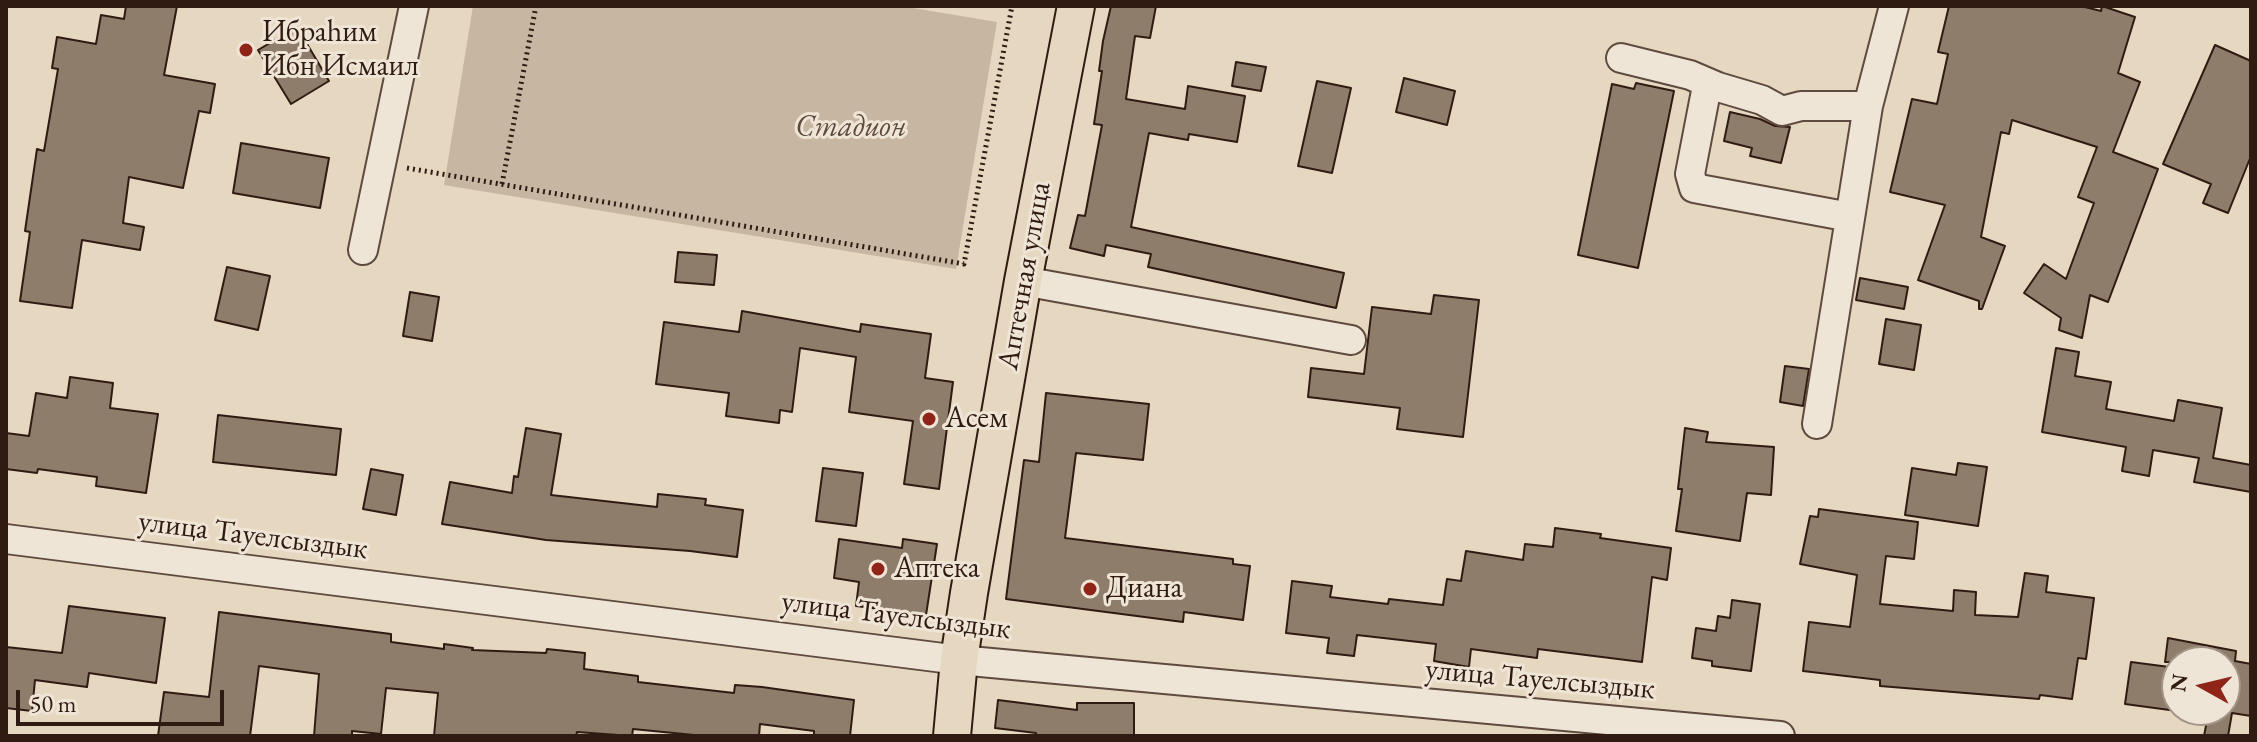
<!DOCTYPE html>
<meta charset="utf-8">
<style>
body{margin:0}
#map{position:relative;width:2257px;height:742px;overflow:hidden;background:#e6d7c0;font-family:"EB Garamond",serif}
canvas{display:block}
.frame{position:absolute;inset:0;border:8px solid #301b12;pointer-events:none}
.north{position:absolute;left:2161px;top:646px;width:80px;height:80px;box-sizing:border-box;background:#efe5d6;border:2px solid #a39488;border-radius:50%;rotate:278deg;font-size:22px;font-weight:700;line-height:32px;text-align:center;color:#301b12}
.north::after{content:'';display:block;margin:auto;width:28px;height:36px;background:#8f2418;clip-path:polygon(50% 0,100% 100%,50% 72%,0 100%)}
.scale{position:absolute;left:16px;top:690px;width:208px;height:36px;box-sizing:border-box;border:4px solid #301b12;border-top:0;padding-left:10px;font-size:24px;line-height:28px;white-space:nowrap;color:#301b12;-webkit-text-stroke:6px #efe5d6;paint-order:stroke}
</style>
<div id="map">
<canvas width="2257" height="742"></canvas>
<div class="frame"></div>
<div class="north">N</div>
<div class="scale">50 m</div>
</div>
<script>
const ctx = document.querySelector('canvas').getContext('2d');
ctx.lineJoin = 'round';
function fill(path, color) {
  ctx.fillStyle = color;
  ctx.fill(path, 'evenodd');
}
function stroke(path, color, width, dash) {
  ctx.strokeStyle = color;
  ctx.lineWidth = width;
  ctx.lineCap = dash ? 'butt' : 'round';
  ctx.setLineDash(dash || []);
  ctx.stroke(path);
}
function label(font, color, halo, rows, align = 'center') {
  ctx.font = font + ' "EB Garamond",serif';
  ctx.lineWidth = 6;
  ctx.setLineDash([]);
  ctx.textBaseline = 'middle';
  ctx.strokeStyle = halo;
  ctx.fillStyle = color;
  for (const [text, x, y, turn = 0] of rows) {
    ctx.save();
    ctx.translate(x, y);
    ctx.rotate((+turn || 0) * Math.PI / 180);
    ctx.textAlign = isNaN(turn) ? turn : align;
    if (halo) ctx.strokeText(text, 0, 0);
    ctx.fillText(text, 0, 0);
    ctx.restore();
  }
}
const green = new Path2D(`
 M473,6H901L997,22L956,269L444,185Z`);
const building = new Path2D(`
 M126,6H177L164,75L215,84L210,113L199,111L183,188L129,177L123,223L144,227L140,250L82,240L72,308L20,301L30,232L25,231L37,149L44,151L58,69L52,68L57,37L96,44L101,15L124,19Z
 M1111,6H1156L1150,38L1135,36L1126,99L1185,109L1188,86L1245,96L1237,142L1189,134L1188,140L1149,133L1131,227L1344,273L1336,308L1148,267L1151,254L1106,245L1104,256L1070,248L1078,215L1085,216L1102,125L1094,124L1102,71H1099L1103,41Z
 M1949,6H2081L2101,11L2102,6L2135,17L2118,73L2140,82L2113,152L2158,169L2108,302L2090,295L2082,338L2059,330L2061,318L2024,293L2044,264L2066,279L2094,203L2078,197L2097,147L2012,120L2009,134L2001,132L1981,237L2005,246L1982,309H1979V301L1918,280L1945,205L1890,192L1912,99L1937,104L1948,54L1938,52Z
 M297,27L329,81L291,104L258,50Z
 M2215,45L2251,61V156L2228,213L2203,203L2211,184L2163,164Z
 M1236,62L1266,67L1261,91L1232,86Z
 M1404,78L1455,91L1447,125L1396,112Z
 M1317,81L1351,88L1332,173L1298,166Z
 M1636,83L1674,91L1638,268L1578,255L1612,84L1634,89Z
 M1730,112L1760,119L1775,126L1790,127L1781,163L1750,156L1752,148L1724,141Z
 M241,143L329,158L320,208L233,193Z
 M678,252L717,255L714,285L675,282Z
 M227,267L270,276L258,330L215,320Z
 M1860,278L1908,287L1904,309L1856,300Z
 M410,292L439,297L432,341L403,336Z
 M1434,295L1479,300L1463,437L1397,429L1400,408L1308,397L1311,368L1364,374L1372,307L1431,314Z
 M742,311L860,332L861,324L931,334L925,378L953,382L939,489L904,484L913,421L849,412L856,357L800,348L792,412L780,410L779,423L726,416L729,393L656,384L664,322L739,332Z
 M1886,319L1921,325L1914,370L1879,364Z
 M2056,348L2079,352L2075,376L2111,382L2106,409L2174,421L2178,400L2222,408L2213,458L2251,465V492L2194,482L2199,458L2153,450L2149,476L2122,471L2126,447L2042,432Z
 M1785,366L1809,369L1803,406L1780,402Z
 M70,377L113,383L110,408L158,414L146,493L96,486L97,477L38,469L37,473L6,469V433L29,436L36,393L67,398Z
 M1046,393L1149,404L1143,460L1076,453L1065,538L1233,559V564L1250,566L1243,620L1184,612L1183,622L1006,599L1024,460L1039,462Z
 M218,415L341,429L336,475L213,462Z
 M526,428L561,434L551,495L657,507L658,494L706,499L705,505L743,510L737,557L690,551L546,540L442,524L450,482L512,493L514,476L518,477Z
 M1685,428L1708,432L1706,442L1774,447L1771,495L1747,493L1740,541L1676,531L1682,489H1678Z
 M1958,463L1987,467L1978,526L1905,515L1912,468L1956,475Z
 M823,468L863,473L856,526L816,521Z
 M371,469L403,475L396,515L363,509Z
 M1819,509L1918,522L1914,559L1886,556L1880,604L1953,611L1954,590L1976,592L1975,615L2018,617L2025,573L2048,576L2046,592L2094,598L2086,659L2078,658L2072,699L2040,695L2039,699L1880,686V680L1803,671L1809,622L1850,627L1857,575L1800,564L1810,516L1818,517Z
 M1555,528L1601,534L1600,538L1671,548L1667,580L1652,577L1642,662L1538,649L1537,658L1471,649L1469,667L1434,661L1436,644L1357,635L1354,656L1327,653L1329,638L1286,633L1292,581L1332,586L1330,597L1388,604L1389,599L1443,605L1447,579L1461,581L1466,551L1523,560L1525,544L1553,547Z
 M839,539L902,548L903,539L937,544L926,615L856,606L859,582L834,578Z
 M1732,600L1760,604L1751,671L1712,666V661L1692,658L1696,628L1716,631L1718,616L1730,618Z
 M69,606L165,618L156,683L89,673L87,687L35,680L32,711L6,708V647L62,653Z
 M219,612L391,634V642L444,649V644L473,648L472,650L546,653L547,649L585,653L584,669L638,676V682L734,693L735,685L762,687L854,700L850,736H814V731L760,724L759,736H704L633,729L632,736L577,732L576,736H434L438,693L386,688L381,734L352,731V736H314L319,674L259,666L250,736H158L164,692L209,697Z
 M2168,638L2236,651L2235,661L2251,664V716L2232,713L2228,736H2204L2209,710H2225V662H2165Z
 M2131,662L2177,668V711L2125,704Z
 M998,700L1077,710V703H1134V736H1036V733L995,728Z`);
const path = new Path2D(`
 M407,168L964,264L1012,6
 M502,184L536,6`);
const minor = new Path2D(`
 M1621,58L1690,75L1718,87
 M1850,217L1694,188L1690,174L1706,91L1718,87L1762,100L1782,111L1801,106H1868
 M363,250L414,6
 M1023,281L1351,340
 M1817,424L1868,106L1894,6
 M6,539L959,660L1780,736`);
const major = new Path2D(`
 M952,736L959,660L969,593L1023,281L1076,6`);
const markers = [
 [246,50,8,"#8f2418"],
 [929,419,8,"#8f2418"],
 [878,569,8,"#8f2418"],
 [1090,589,8,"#8f2418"]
];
const poiNames = [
 ["Ибраһим",262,33],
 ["Ибн Исмаил",262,67],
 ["Асем",945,419],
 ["Аптека",894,569],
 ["Диана",1106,589]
];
const parkNames = [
 ["Стадион",851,128]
];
const streetNames = [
 ["Аптечная улица",1025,276,-80],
 ["улица Тауелсыздык",253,536,7],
 ["улица Тауелсыздык",896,616,7],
 ["улица Тауелсыздык",1540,680,5]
];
fill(green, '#c7b7a2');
fill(building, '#8f7d6c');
stroke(building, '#301b12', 2);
stroke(minor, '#5e4a3e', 32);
stroke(major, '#301b12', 40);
stroke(path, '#301b12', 5, [2, 4]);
stroke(minor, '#efe5d6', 28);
stroke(major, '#e6d7c0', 36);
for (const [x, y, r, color] of markers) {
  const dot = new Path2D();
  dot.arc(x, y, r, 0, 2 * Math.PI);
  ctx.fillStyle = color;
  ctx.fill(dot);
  stroke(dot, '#efe5d6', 3);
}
label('30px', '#301b12', '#efe5d6', poiNames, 'left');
label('italic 30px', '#5d4a3d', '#efe5d6', parkNames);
label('30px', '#301b12', '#efe5d6', streetNames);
</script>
